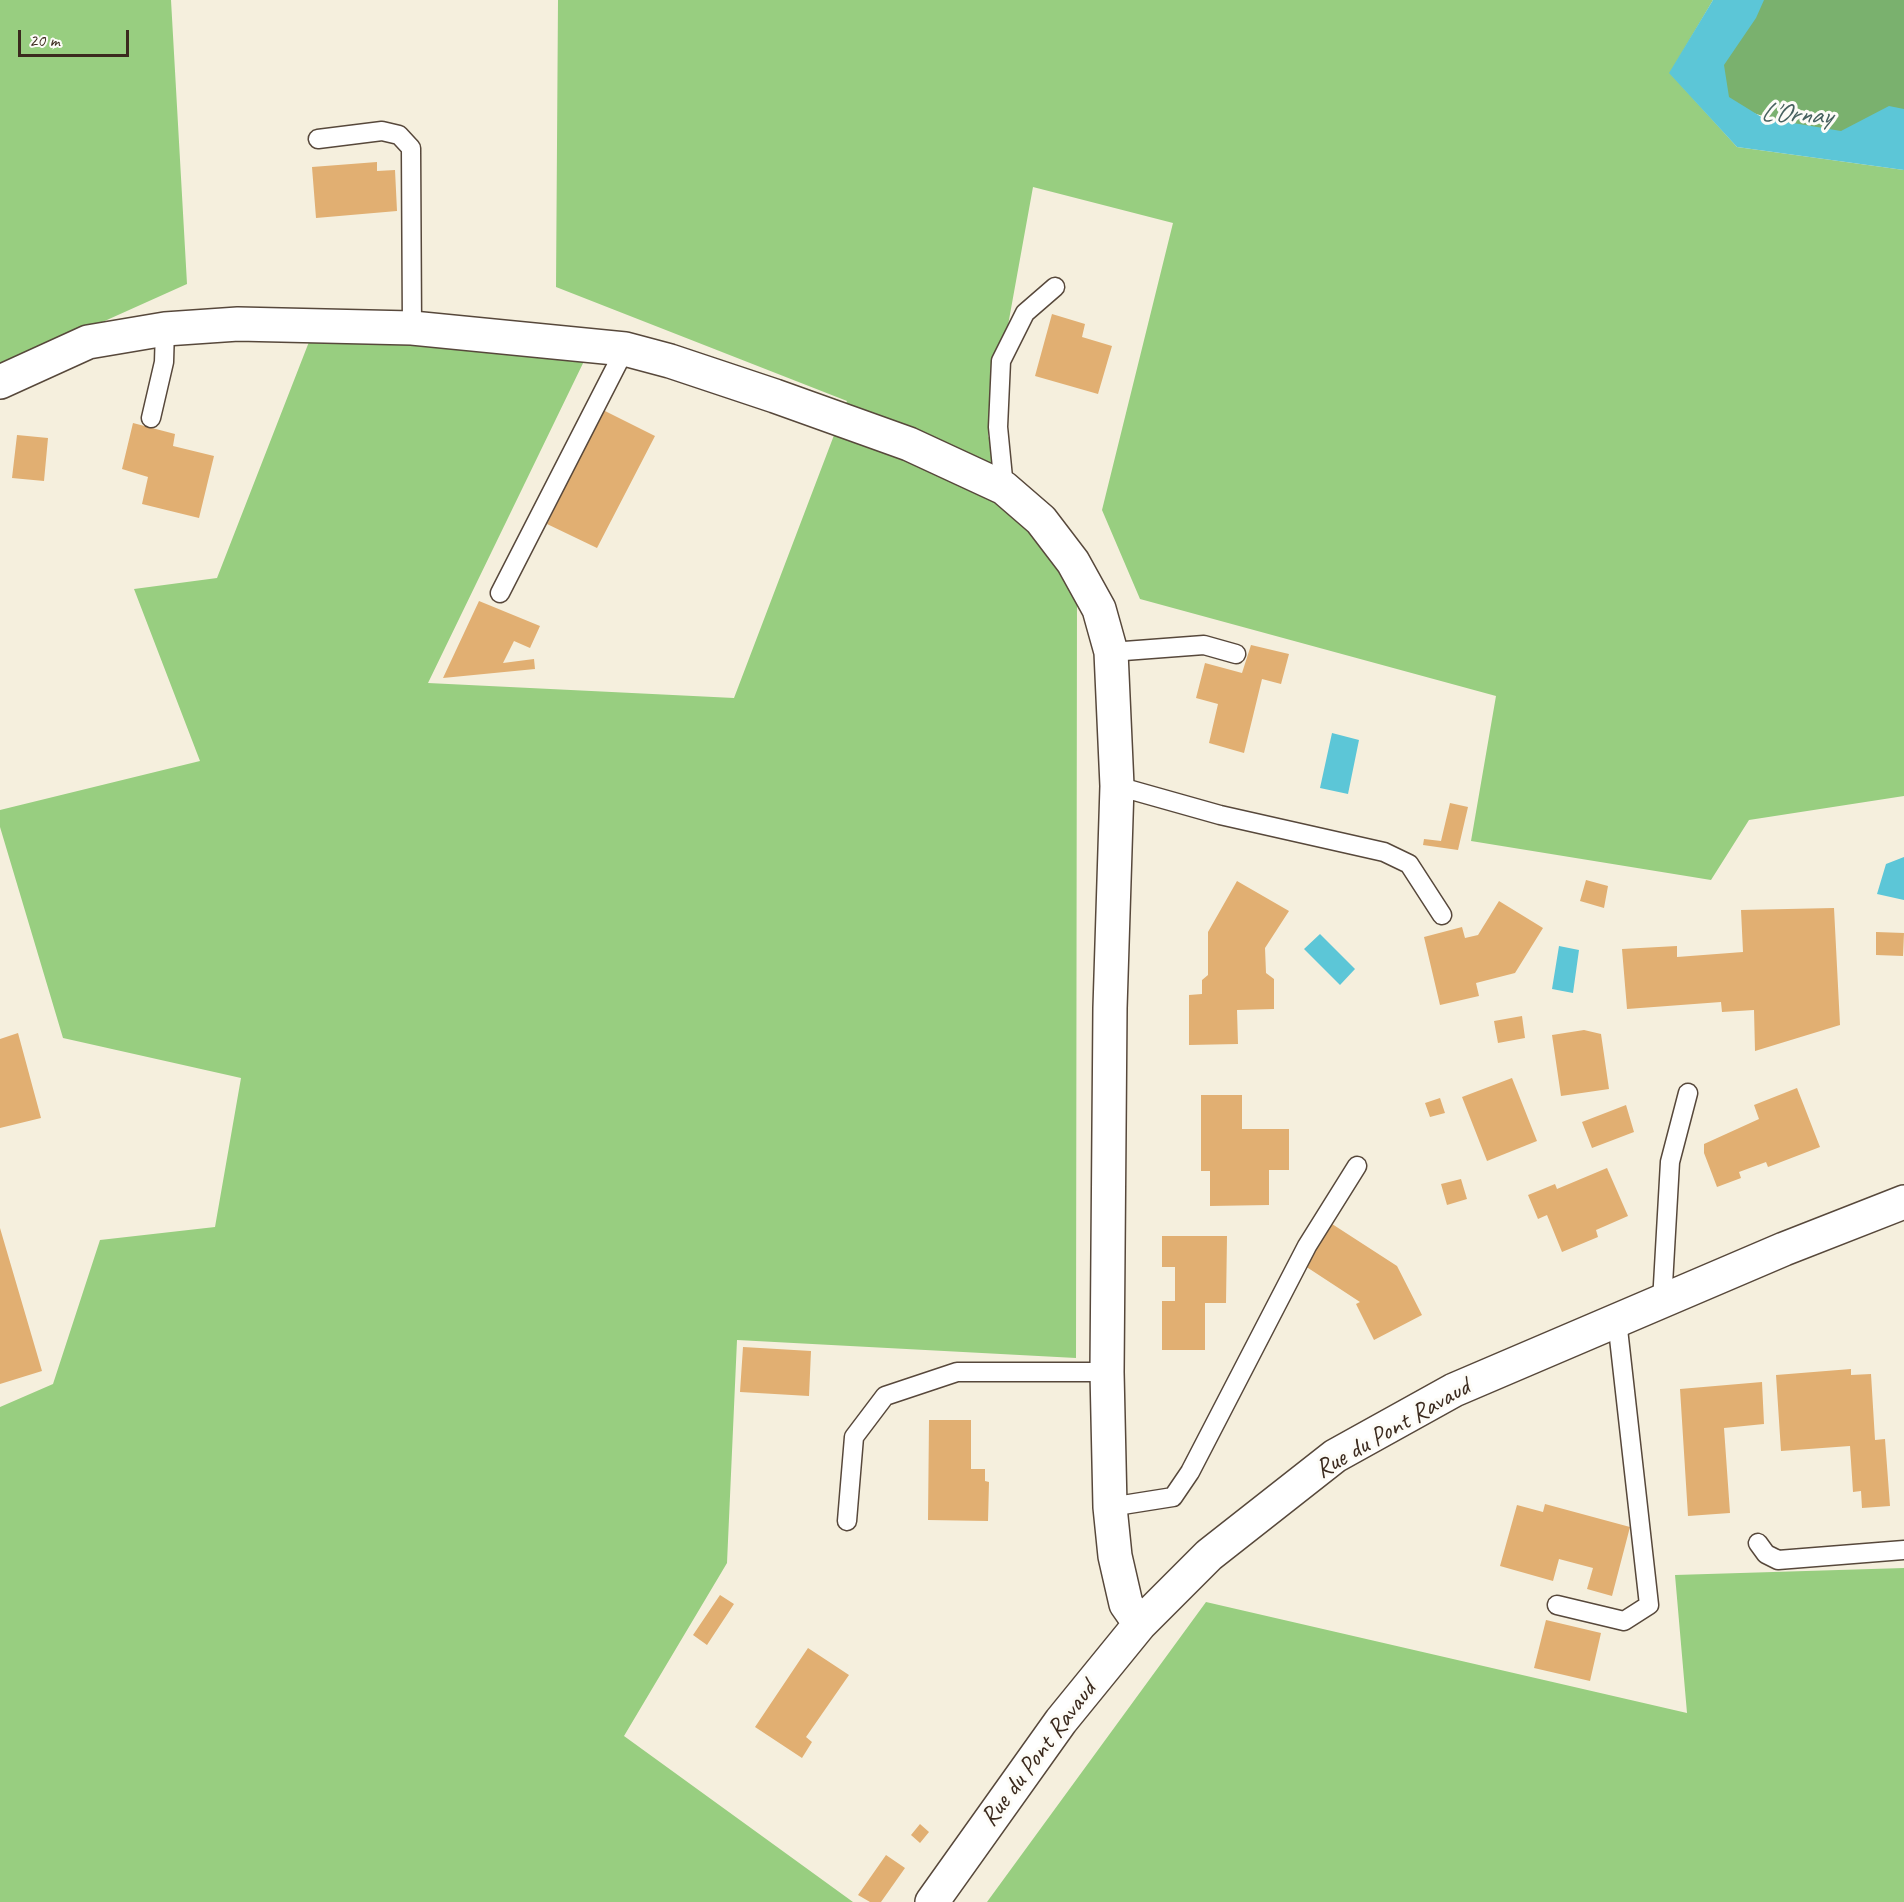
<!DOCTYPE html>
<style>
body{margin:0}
#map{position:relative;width:1904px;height:1902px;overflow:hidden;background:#f5efdd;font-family:Caveat,sans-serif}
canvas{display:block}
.scale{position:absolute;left:18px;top:30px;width:111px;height:27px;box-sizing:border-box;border:3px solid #3b2a1e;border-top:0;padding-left:8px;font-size:18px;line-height:21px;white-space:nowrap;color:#3b2a1e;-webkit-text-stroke:4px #fdfcf7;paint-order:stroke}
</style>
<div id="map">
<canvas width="1904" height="1902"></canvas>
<div class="scale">20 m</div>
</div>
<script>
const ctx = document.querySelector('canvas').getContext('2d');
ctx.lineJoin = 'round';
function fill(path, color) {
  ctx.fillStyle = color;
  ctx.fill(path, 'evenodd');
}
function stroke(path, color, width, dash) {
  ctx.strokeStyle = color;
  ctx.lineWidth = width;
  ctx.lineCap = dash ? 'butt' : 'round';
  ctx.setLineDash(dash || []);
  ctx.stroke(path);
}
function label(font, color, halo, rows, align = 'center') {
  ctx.font = font + ' Caveat,sans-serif';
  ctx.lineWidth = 6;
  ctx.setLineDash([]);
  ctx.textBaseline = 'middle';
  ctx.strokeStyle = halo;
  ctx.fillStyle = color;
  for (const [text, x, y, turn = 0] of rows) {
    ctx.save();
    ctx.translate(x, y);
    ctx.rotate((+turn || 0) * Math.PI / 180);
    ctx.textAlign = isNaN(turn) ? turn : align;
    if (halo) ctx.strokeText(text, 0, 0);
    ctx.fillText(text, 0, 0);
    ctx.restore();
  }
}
const green = new Path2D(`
 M0,0H171L187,284L0,368Z
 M558,0H1713L1670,73L1737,147L1904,170V796L1749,820L1711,880L1471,841L1496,696L1140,599L1102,510L1173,223L1033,187L988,436L1077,596L1076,1358L737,1340L727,1563L624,1736L853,1902H0V1407L53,1384L100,1240L215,1227L241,1078L63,1038L0,827V810L200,761L134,589L217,578L314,329L587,355L428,683L734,698L847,401L556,287Z
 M1904,1568V1902H987L1206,1602L1687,1713L1675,1575Z`);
const forest = new Path2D(`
 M1742,0H1904V144L1845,140L1705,99Z`);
const water = new Path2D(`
 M1713,0H1764L1756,18L1724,65L1729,97L1763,118L1841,131L1889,106L1904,109V170L1737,147L1669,73Z
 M1332,733L1359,740L1348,794L1320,788Z
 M1904,857V900L1877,894L1886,864Z
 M1320,934L1355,969L1340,985L1304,949Z
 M1559,946L1579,950L1573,993L1552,989Z`);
const building = new Path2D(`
 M377,162V171L395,170L397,211L316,218L312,167Z
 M1052,314L1085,324L1082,337L1112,346L1098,394L1035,376Z
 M603,410L655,436L597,548L547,524Z
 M133,423L175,434L173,446L214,456L199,518L142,504L148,477L122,469Z
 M17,435L48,438L44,481L12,478Z
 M479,601L540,626L530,648L514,641L503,663L534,659L535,669L443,678Z
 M1251,645L1289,654L1281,684L1262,679L1244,753L1209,743L1218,704L1196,698L1205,663L1242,673Z
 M1450,803L1468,807L1458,850L1423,845L1424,839L1441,841Z
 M1586,880L1608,886L1604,908L1580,901Z
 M1237,881L1289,911L1265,948L1266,973L1274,979V1009L1237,1010L1238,1044L1189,1045V995L1202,994V980L1208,975V932Z
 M1499,901L1543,928L1515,973L1476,983L1479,996L1440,1005L1424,937L1462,927L1465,938L1478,935Z
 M1834,908L1840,1025L1755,1051L1754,1010L1722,1012L1721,1002L1627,1009L1622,949L1677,946V957L1743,952L1741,910Z
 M1876,932L1904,933L1903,956L1876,955Z
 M1522,1016L1525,1038L1498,1043L1494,1021Z
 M1584,1030L1601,1034L1609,1089L1561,1096L1552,1035Z
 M18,1033L41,1118L0,1128V1039Z
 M1512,1078L1537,1141L1487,1161L1462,1097Z
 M1797,1088L1820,1147L1768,1167L1766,1162L1739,1172L1741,1178L1717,1187L1704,1153V1144L1759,1119L1754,1105Z
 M1201,1095H1242V1129H1289V1170H1269V1205L1210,1206V1171H1201Z
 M1440,1098L1445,1113L1430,1117L1425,1103Z
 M1626,1105L1634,1132L1592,1148L1582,1122Z
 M1607,1168L1628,1216L1596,1230L1598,1237L1562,1252L1547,1215L1538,1219L1528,1195L1555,1184L1557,1189Z
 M1461,1179L1467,1199L1447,1205L1441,1184Z
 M1329,1222L1397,1266L1422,1315L1374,1340L1356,1304L1360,1302L1302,1264Z
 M0,1228L42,1371L0,1384Z
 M1162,1236H1227L1226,1303H1205V1350H1162V1301H1175V1267H1162Z
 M743,1347L811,1351L809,1396L740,1392Z
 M1851,1369V1375L1871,1374L1875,1440L1885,1439L1890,1506L1862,1508L1861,1491L1853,1492L1850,1446L1781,1451L1776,1375Z
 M1762,1382L1764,1424L1724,1428L1730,1513L1688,1516L1680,1389Z
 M929,1420H971V1469H985V1481L989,1482L988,1521L928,1520Z
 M1545,1504L1630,1527L1612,1596L1587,1589L1593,1568L1559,1559L1553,1581L1500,1566L1517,1505L1543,1512Z
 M720,1595L734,1604L707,1645L693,1635Z
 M1546,1620L1601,1633L1590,1681L1534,1668Z
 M808,1648L849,1675L806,1737L812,1742L802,1758L755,1727Z
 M920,1824L929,1832L920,1843L911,1835Z
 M886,1855L905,1868L881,1902H870L858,1895Z`);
const lane = new Path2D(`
 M318,139L382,131L399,135L411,148L412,328
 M151,418L164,362L165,329
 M1004,488L998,427L1001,361L1025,313L1055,287
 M500,593L625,349
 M1111,652L1204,645L1236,654
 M1117,786L1220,815L1384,852L1409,864L1442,915
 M1662,1302L1670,1162L1688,1093
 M1110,1507L1173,1497L1190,1472L1307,1246L1357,1166
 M847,1521L854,1437L885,1396L957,1372H1107
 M1758,1543L1766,1554L1778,1560L1904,1550
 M1557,1605L1624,1621L1649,1605L1617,1320`);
const street = new Path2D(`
 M0,382L88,342L165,329L238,324L412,328L625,349L670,361L775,396L909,444L1004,488L1041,520L1073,562L1099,609L1111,652L1117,786L1110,1008L1107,1372L1110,1507L1115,1556L1126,1604L1140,1624
 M932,1902L1061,1721L1140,1624L1209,1555L1335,1456L1454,1390L1784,1249L1904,1202`);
const streetNames = [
 ["Rue du Pont Ravaud",1393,1429,-30],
 ["Rue du Pont Ravaud",1039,1754,-53]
];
const waterNames = [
 ["L'Ornay",1796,115,3]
];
fill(green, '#98ce80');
fill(forest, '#7ab16e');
fill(water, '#5cc6d7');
fill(building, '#e1af72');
stroke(lane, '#57483b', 21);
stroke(street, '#57483b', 36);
stroke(lane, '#fff', 18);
stroke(street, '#fff', 33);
label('26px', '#3b2a1e', '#fdfcf7', streetNames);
label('italic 27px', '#47615f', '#fdfcf7', waterNames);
</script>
